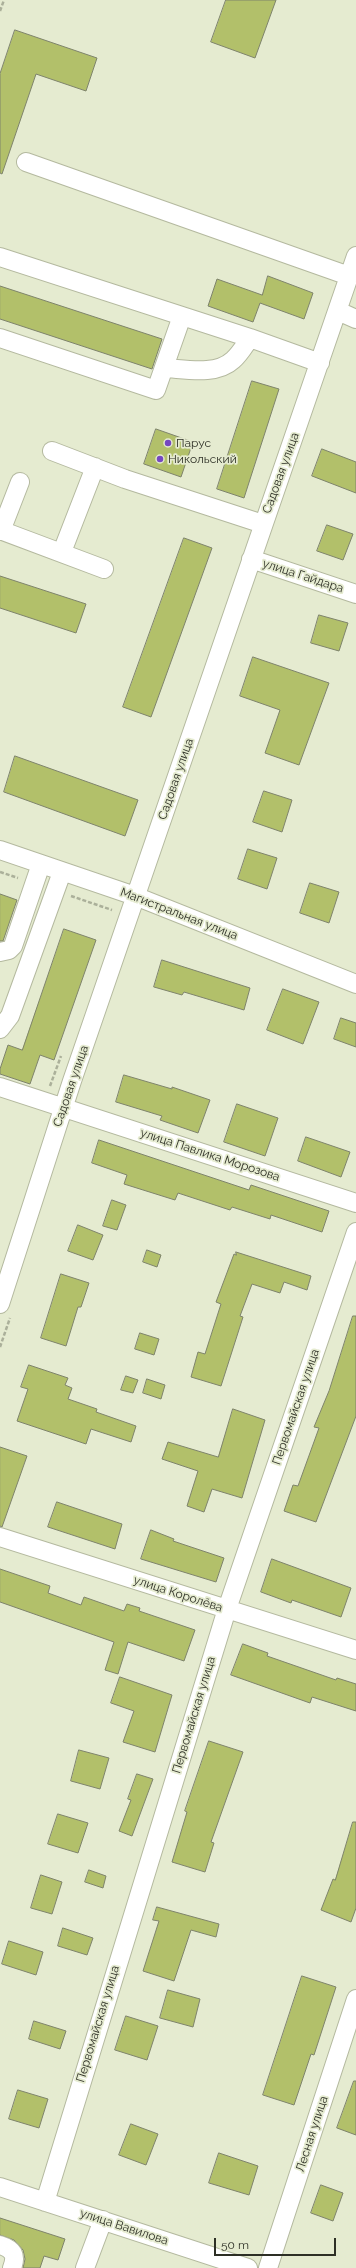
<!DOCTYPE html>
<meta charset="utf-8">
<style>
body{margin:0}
#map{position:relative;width:356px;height:2268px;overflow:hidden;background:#e5ebd0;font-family:Raleway,sans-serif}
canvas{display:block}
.scale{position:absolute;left:214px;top:2238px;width:122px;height:18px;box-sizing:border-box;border:2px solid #2d2f25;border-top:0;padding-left:5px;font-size:12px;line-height:14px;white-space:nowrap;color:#2d2f25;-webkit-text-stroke:3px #e5ebd0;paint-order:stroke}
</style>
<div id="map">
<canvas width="356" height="2268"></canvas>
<div class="scale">50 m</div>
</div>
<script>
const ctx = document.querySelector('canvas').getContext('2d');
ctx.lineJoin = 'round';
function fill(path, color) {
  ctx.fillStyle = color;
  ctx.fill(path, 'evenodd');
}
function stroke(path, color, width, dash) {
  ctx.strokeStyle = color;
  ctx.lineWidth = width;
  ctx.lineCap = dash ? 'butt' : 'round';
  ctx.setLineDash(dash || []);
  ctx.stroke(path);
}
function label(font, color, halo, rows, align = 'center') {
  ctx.font = font + ' Raleway,sans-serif';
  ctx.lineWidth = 3.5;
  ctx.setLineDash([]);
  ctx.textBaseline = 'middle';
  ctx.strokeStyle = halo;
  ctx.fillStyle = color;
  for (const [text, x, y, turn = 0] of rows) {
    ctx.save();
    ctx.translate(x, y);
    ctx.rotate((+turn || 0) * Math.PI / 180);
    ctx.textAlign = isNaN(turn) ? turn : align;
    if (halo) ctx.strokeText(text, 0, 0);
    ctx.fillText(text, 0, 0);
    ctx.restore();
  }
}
const building = new Path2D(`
 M226,0H276L255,58L211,42Z
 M15,30L97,58L86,91L36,74L2,174L0,173V74Z
 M268,276L313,293L304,319L260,303L253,322L208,306L217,279L262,295Z
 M0,286L162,339L152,369L0,319Z
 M252,381L279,389L244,498L217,489Z
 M156,429L193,442L181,477L144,464Z
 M322,449L356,462V493L312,476Z
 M327,525L353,534L343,560L317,551Z
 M184,538L212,548L151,717L123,707Z
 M0,576L86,604L76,633L0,608Z
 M319,615L348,623L339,651L311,643Z
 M253,657L329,683L299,765L265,753L280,710L240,696Z
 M15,756L138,800L125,836L4,792Z
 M264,791L292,800L282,832L253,822Z
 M248,849L277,858L267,889L238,879Z
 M310,883L339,892L329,923L300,913Z
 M0,894L17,900L3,941H0Z
 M64,929L96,940L54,1060L40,1055L30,1084L0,1074V1069L8,1045L22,1050Z
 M162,960L250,988L244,1010L184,992L182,995L154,987Z
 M283,989L319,1002L303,1044L267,1030Z
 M341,1018L356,1023V1047L334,1039Z
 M124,1075L172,1089V1087L210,1100L198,1133L160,1120L162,1116L116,1102Z
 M237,1104L278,1118L265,1156L224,1142Z
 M306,1137L350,1152L341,1177L298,1161Z
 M99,1140L249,1190L251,1185L329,1211L322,1232L271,1215L270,1219L232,1207L230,1210L178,1193L175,1200L124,1184L127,1175L92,1163Z
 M112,1200L126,1205L117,1230L103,1226Z
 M78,1225L103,1235L93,1260L68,1251Z
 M147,1250L161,1255L157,1267L143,1262Z
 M236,1252L311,1276L307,1290L284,1282L280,1293L252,1284L240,1316L243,1317L221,1386L191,1377L198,1352L205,1354L221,1304L216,1302L234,1254L236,1255Z
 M61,1274L89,1283L81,1307H78L66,1346L41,1338Z
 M353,1316H356V1416L316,1522L284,1511L293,1485L298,1486L319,1428L314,1427L329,1391Z
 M140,1333L159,1339L154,1355L135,1349Z
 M29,1365L68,1378L65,1385L72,1388L68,1399L97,1409L96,1412L136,1426L131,1442L91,1429L86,1444L17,1421L28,1389L21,1387Z
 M126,1376L138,1380L133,1393L121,1390Z
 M147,1379L165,1385L161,1399L143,1393Z
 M233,1409L265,1420L242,1498L212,1489L204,1512L187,1506L198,1471L162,1459L168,1442L218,1457Z
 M0,1447L27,1456L2,1527L0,1526Z
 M57,1502L122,1524L115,1549L48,1527Z
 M151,1530L174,1539L173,1541L224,1558L216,1582L141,1559Z
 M272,1559L351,1588L341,1617L292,1600L291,1603L261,1592Z
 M0,1569L50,1586L48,1593L81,1605L84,1597L124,1611L127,1604L140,1608L139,1611L195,1630L184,1661L128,1642L118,1674L105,1670L114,1642L0,1602Z
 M243,1644L268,1653L267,1656L336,1680L337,1678L356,1684V1711L312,1697L310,1703L231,1675Z
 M120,1677L172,1695L155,1752L123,1742L134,1711L111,1703Z
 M209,1741L243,1752L211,1842L214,1843L205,1872L172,1862L187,1812L185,1811Z
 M79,1750L109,1758L100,1789L71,1781Z
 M137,1774L153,1779L132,1836L119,1831L131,1800L128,1799Z
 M58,1814L88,1823L78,1853L48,1844Z
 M353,1822H356V1908L351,1922L321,1910L333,1879L335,1880Z
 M89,1870L106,1876L103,1888L85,1882Z
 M41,1875L62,1882L52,1914L31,1908Z
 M157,1907L219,1924L216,1937L191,1930L174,1981L143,1971L159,1921L153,1920Z
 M63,1928L93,1938L87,1955L58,1946Z
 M9,1941L43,1952L36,1975L2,1964Z
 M302,1976L336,1987L314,2055L311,2054L294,2105L263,2095Z
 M168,1990L200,1999L193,2027L160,2018Z
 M126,2016L158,2026L147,2060L115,2050Z
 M34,2021L66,2031L60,2049L29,2039Z
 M354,2081H356V2135L337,2128Z
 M18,2090L48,2099L39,2128L9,2119Z
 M131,2124L158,2134L146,2165L119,2155Z
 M219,2153L258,2166L249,2195L209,2183Z
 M321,2185L343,2193L333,2221L311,2213Z
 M0,2218L65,2239L58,2260L44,2256L40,2268H23L25,2259L23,2250L14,2240L0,2235Z`);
const path = new Path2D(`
 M0,11L4,0
 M0,872L18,878
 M71,896L112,910
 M50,1086L61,1056
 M0,1347L10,1318`);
const minor = new Path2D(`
 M26,162L349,276
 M0,257L250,338L320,363
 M338,311L356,319
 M0,338L156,390L182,316
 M164,368C185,369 216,376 233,360C240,354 245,345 250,338
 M52,451L125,479L263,524
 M0,530L104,569
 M1,531L20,482
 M62,552L95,467
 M251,559L356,594
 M0,850L135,896L356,984
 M0,952L9,950L13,946L41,864
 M0,1029L10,1016L62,872
 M0,1087L356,1203
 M0,1304L72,1081L356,256
 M0,1537L356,1650
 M0,2187L248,2268
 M45,2202L227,1609L356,1232
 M0,2245C13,2249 17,2255 12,2268
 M85,2268L103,2220
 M268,2268L356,1999`);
const markers = [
 [168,443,4,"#7548c0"],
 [160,459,4,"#7548c0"]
];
const poiNames = [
 ["Парус",176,443],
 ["Никольский",168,459]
];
const streetNames = [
 ["Садовая улица",281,473,-70],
 ["улица Гайдара",303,576,18],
 ["Садовая улица",176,779,-71],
 ["Магистральная улица",179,914,21],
 ["Садовая улица",71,1086,-71],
 ["улица Павлика Морозова",210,1155,18],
 ["Первомайская улица",296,1407,-71],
 ["улица Королёва",178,1594,18],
 ["Первомайская улица",194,1715,-73],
 ["Первомайская улица",98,2024,-73],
 ["Лесная улица",312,2134,-72],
 ["улица Вавилова",124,2227,18]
];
fill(building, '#b2c06a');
stroke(building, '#7e836b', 1);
stroke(minor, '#b4b99f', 20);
stroke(path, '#abb09a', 2.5, [4, 2]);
stroke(minor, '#fff', 18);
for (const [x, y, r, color] of markers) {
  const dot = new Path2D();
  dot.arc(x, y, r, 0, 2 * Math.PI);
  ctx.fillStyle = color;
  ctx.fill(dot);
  stroke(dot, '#e5ebd0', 1.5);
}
label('12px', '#2d2f25', '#e5ebd0', poiNames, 'left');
label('12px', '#2d2f25', '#e5ebd0', streetNames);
</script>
